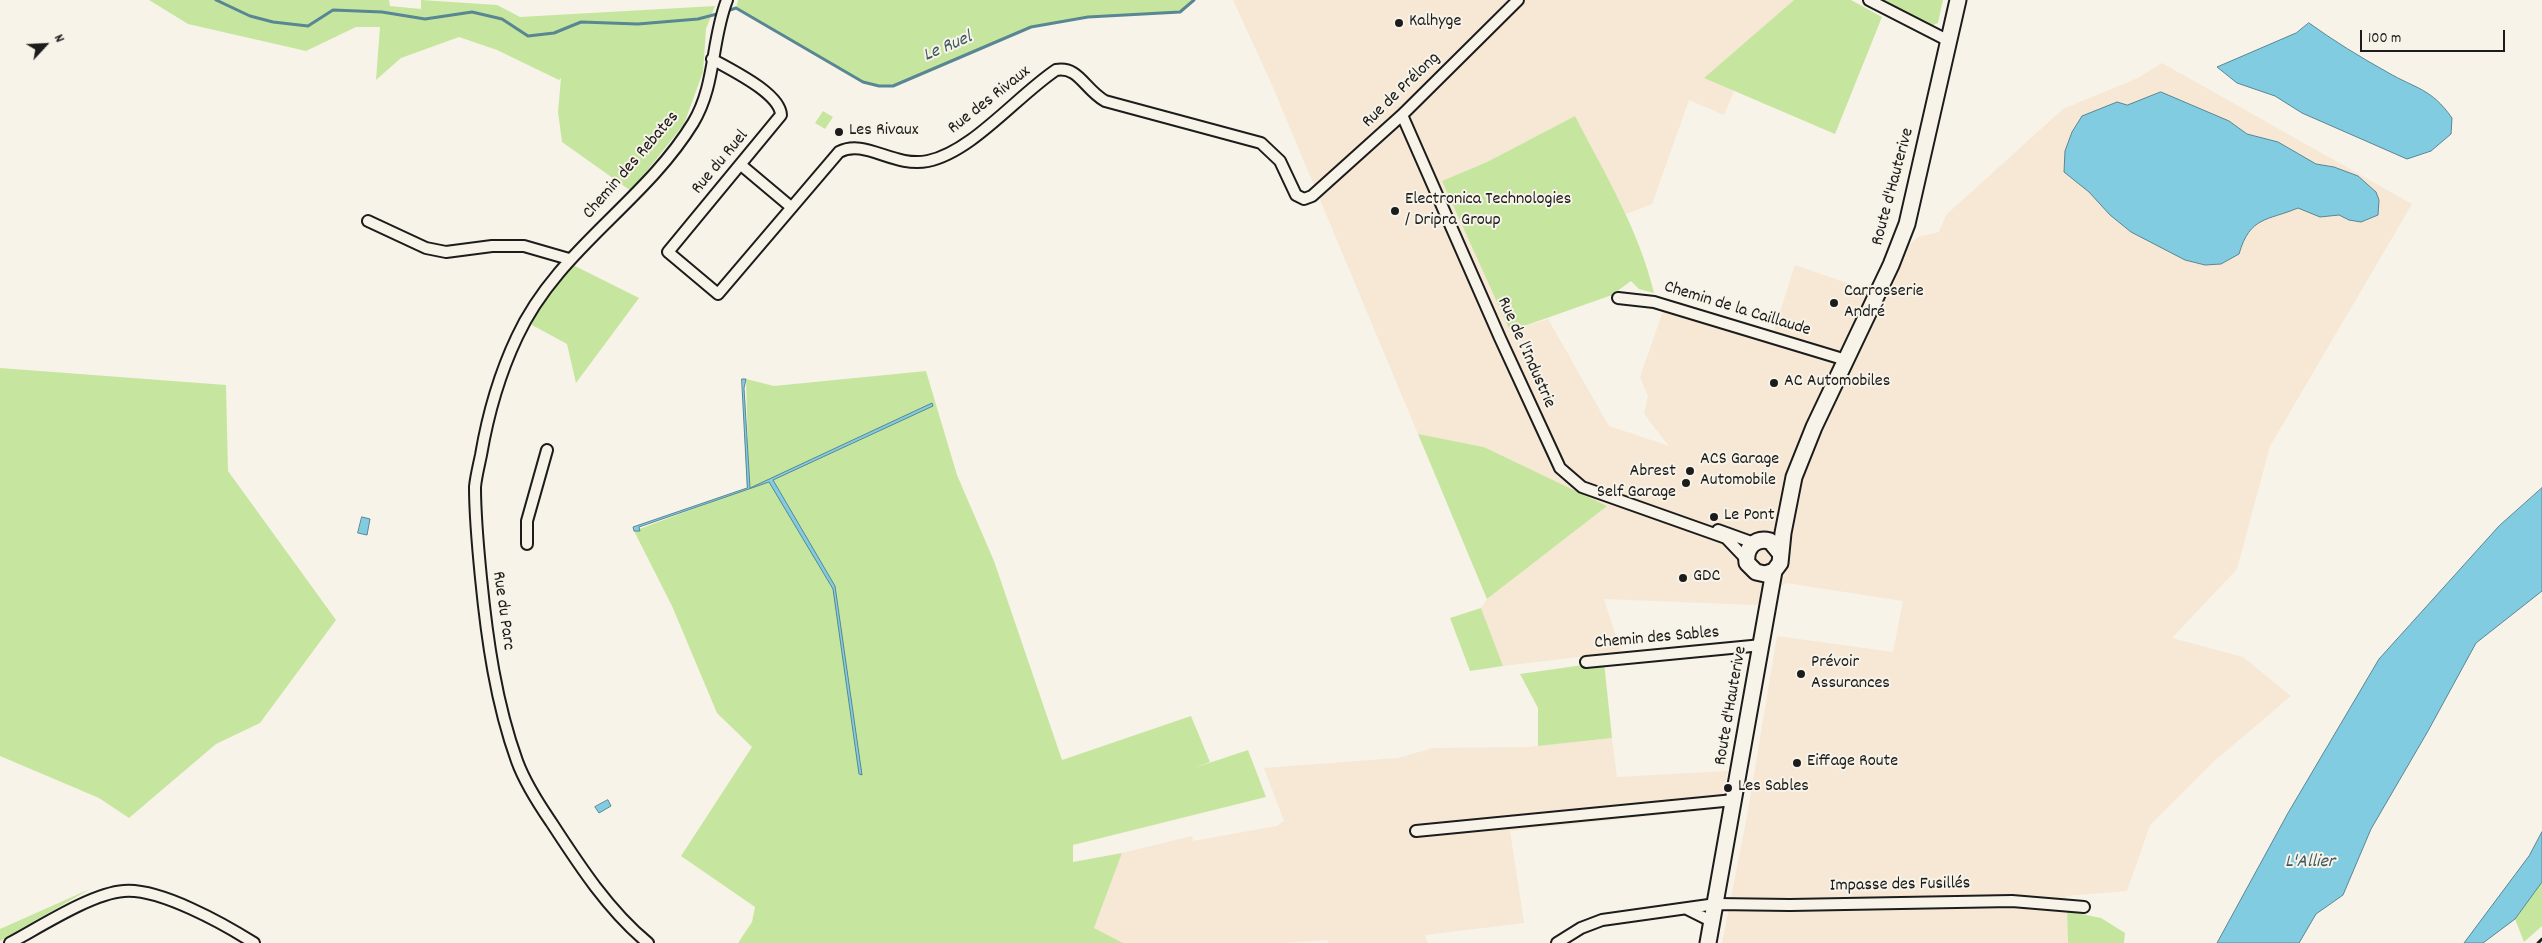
<!DOCTYPE html>
<meta charset="utf-8">
<style>
body{margin:0}
#map{position:relative;width:2542px;height:943px;overflow:hidden;background:#f7f3e8;font-family:Dekko,sans-serif}
canvas{display:block}
.north{position:absolute;left:20px;top:20px;width:50px;height:50px;-webkit-text-stroke:4px #f7f3e8;paint-order:stroke;rotate:65deg;font-size:14px;font-weight:700;line-height:20px;text-align:center;color:#1c1c1c}
.north::after{content:'';display:block;margin:auto;width:18px;height:22px;background:#1c1c1c;clip-path:polygon(50% 0,100% 100%,50% 72%,0 100%)}
.scale{position:absolute;left:2360px;top:30px;width:145px;height:22px;box-sizing:border-box;border:2px solid #1c1c1c;border-top:0;padding-left:6px;font-size:15px;line-height:18px;white-space:nowrap;color:#1c1c1c;-webkit-text-stroke:4px #f7f3e8;paint-order:stroke}
</style>
<div id="map">
<canvas width="2542" height="943"></canvas>
<div class="north">N</div>
<div class="scale">100 m</div>
</div>
<script>
const ctx = document.querySelector('canvas').getContext('2d');
ctx.lineJoin = 'round';
function fill(path, color) {
  ctx.fillStyle = color;
  ctx.fill(path, 'evenodd');
}
function stroke(path, color, width, dash) {
  ctx.strokeStyle = color;
  ctx.lineWidth = width;
  ctx.lineCap = dash ? 'butt' : 'round';
  ctx.setLineDash(dash || []);
  ctx.stroke(path);
}
function label(font, color, halo, rows, align = 'center') {
  ctx.font = font + ' Dekko,sans-serif';
  ctx.lineWidth = 4;
  ctx.setLineDash([]);
  ctx.textBaseline = 'middle';
  ctx.strokeStyle = halo;
  ctx.fillStyle = color;
  for (const [text, x, y, turn = 0] of rows) {
    ctx.save();
    ctx.translate(x, y);
    ctx.rotate((+turn || 0) * Math.PI / 180);
    ctx.textAlign = isNaN(turn) ? turn : align;
    if (halo) ctx.strokeText(text, 0, 0);
    ctx.fillText(text, 0, 0);
    ctx.restore();
  }
}
const built = new Path2D(`
 M1233,0H1794L1705,78L1734,91L1724,115L1689,100L1652,204L1626,214L1575,116L1487,162L1442,181L1510,331L1548,319L1609,426L1669,446L1644,414L1648,396L1640,377L1663,311L1770,343L1795,265L1864,289L1918,237L1939,232L1946,215L2063,109L2138,78L2162,63L2412,204L2270,446L2237,569L2172,638L2243,657L2291,696L2214,761L2150,825L2127,891L2066,896L2068,943H1722L1748,811L1777,636L1893,652L1903,601L1786,583L1756,605L1604,599L1621,652L1503,666L1481,608L1487,599L1606,506L1484,447L1418,434L1272,85Z
 M1612,738L1617,777L1728,771L1719,809L1510,831L1524,923L1425,935L1428,943H1329L1327,940L1283,943H1123L1094,928L1122,853L1192,836L1193,841L1277,826L1284,821L1264,768L1398,758L1433,748L1527,747Z`);
const green = new Path2D(`
 M149,0H389L390,6L421,9V0L497,5L520,17L715,6L706,29L703,72L684,124L631,191L562,142L558,112L561,78L559,80L497,50L459,37L401,58L376,80L380,27H356L306,51L188,24Z
 M738,0H1194L1180,12L1088,17L1031,27L893,86H879L863,82L736,8Z
 M1794,0H1851L1882,17L1835,134L1704,78Z
 M1882,0H1943L1938,23L1929,27Z
 M823,111L833,117L825,129L815,123Z
 M1575,116C1605,174 1639,230 1654,293L1639,289L1631,281L1612,295L1510,331L1442,181L1487,162Z
 M573,265L639,298L576,383L567,344L530,324L560,278Z
 M0,368L226,385L228,471L336,620L260,723L216,744L129,818L99,798L0,756Z
 M926,371L957,475L994,561L1062,760L1191,716L1210,762L1194,768L1248,750L1266,797L1073,845V862L1122,853L1094,928L1123,943H738L752,922L755,907L681,856L752,747L717,713L672,606L634,531L749,488L746,379L774,386Z
 M1418,434L1484,447L1607,506L1487,599Z
 M1481,608L1503,666L1470,671L1450,618Z
 M1604,662L1612,738L1538,746V708L1520,674Z
 M2542,882V926L2524,942L2515,919Z
 M90,889L0,941V929Z
 M2067,911L2101,918L2125,933L2124,943H2068Z`);
const water = new Path2D(`
 M2309,23C2334,41 2360,57 2387,72C2416,89 2431,88 2452,118L2451,134L2431,151L2407,159L2302,113L2275,96L2237,83L2217,67L2296,33Z
 M2161,92L2229,121L2247,134L2278,142L2316,164L2334,167L2358,176L2376,192L2379,200L2378,215L2361,222L2349,220L2339,215L2320,217L2298,208C2267,221 2250,216 2239,254L2221,264L2205,265L2185,260L2131,232L2110,215L2089,192L2064,172L2065,151L2072,132L2082,116L2117,102L2127,105Z
 M742,379H746L744,388L750,488L932,403L933,406L773,480L835,586L862,775L859,774L833,589L769,482L639,527L640,531H634L633,527L747,488Z
 M2542,488V591L2476,643L2428,731L2371,829L2343,895L2316,914L2299,943H2217L2288,813L2379,659L2499,526Z
 M362,517L370,519L367,535L358,533Z
 M608,800L611,806L599,813L595,807Z
 M2542,832V882L2515,919L2483,943H2464L2529,856Z`);
const stream = new Path2D(`
 M216,0L250,16L273,22L308,26L333,10L382,12L425,19L472,12L502,19L528,36L554,33L581,22L638,24L698,19L717,14
 M727,11L736,8L863,82L879,86H893L1031,27L1088,17L1180,12L1194,0`);
const minor = new Path2D(`
 M1869,0L1949,41
 M712,59C731,70 780,93 781,115L668,252L718,294L839,152C865,138 893,168 928,161C972,152 1017,96 1056,70C1079,66 1084,89 1105,101L1261,143L1280,161L1296,195L1304,199L1312,196L1402,115L1518,0
 M1402,115L1500,338L1560,468L1582,487L1726,538L1747,560
 M741,165L791,207
 M368,221L426,248L446,252L492,246H524L569,259
 M1618,298L1654,302L1846,360
 M1718,530L1754,543
 M527,544V521L547,450
 M1586,662L1762,645
 M1416,831L1734,800
 M1687,909L1713,922
 M10,943C40,927 92,893 124,891C160,888 224,924 254,943
 M648,943C608,910 579,865 551,822C538,803 525,783 517,761C496,703 487,639 481,578C478,548 475,517 475,487C476,476 479,465 481,455C488,414 499,375 517,337C557,250 644,203 693,123C716,85 711,41 727,0
 M1557,943L1581,928L1602,920L1716,904L1790,905L2012,901L2084,907`);
const secondary = new Path2D(`
 M1780,553L1770,541C1755,537 1745,548 1747,563L1756,572L1765,574L1774,571L1780,563L1783,533L1794,477L1814,427L1891,265L1907,224L1958,0
 M1708,943L1774,571`);
const rail = new Path2D(`
 M2538,943L2542,939`);
const markers = [
 [1399,23,5,"#1c1c1c"],
 [839,132,5,"#1c1c1c"],
 [1395,211,5,"#1c1c1c"],
 [1834,303,5,"#1c1c1c"],
 [1774,383,5,"#1c1c1c"],
 [1690,471,5,"#1c1c1c"],
 [1686,483,5,"#1c1c1c"],
 [1714,517,5,"#1c1c1c"],
 [1683,578,5,"#1c1c1c"],
 [1801,674,5,"#1c1c1c"],
 [1797,763,5,"#1c1c1c"],
 [1728,788,5,"#1c1c1c"]
];
const poiNames = [
 ["Kalhyge",1409,23],
 ["Les Rivaux",849,132],
 ["Electronica Technologies",1405,201],
 ["/ Dripra Group",1405,222],
 ["Carrosserie",1844,293],
 ["André",1844,314],
 ["AC Automobiles",1784,383],
 ["ACS Garage",1700,461],
 ["Automobile",1700,482],
 ["Abrest",1676,473,"right"],
 ["Self Garage",1676,494,"right"],
 ["Le Pont",1724,517],
 ["GDC",1693,578],
 ["Prévoir",1811,664],
 ["Assurances",1811,685],
 ["Eiffage Route",1807,763],
 ["Les Sables",1738,788]
];
const streetNames = [
 ["Rue de Prélong",1402,91,-44],
 ["Rue des Rivaux",990,101,-38],
 ["Rue du Ruel",721,163,-50],
 ["Chemin des Rebates",632,166,-49],
 ["Route d'Hauterive",1894,187,-75],
 ["Chemin de la Caillaude",1737,310,17],
 ["Rue de l'Industrie",1525,353,66],
 ["Rue du Parc",502,611,82],
 ["Chemin des Sables",1657,639,-5],
 ["Route d'Hauterive",1732,706,-80],
 ["Impasse des Fusillés",1900,886,-1]
];
const waterNames = [
 ["Le Ruel",948,48,-23],
 ["L'Allier",2310,863]
];
fill(built, '#f6e8d4');
fill(green, '#c6e69f');
fill(water, '#82cce2');
stroke(water, '#598693', 1);
stroke(stream, '#598693', 3);
stroke(minor, '#1c1c1c', 14);
stroke(secondary, '#1c1c1c', 19);
stroke(minor, '#f7f3e8', 10);
stroke(secondary, '#f7f3e8', 15);
stroke(rail, '#1c1c1c', 3);
for (const [x, y, r, color] of markers) {
  const dot = new Path2D();
  dot.arc(x, y, r, 0, 2 * Math.PI);
  ctx.fillStyle = color;
  ctx.fill(dot);
  stroke(dot, '#f7f3e8', 2);
}
label('18px', '#1c1c1c', '#f7f3e8', poiNames, 'left');
label('18px', '#1c1c1c', '#f7f3e8', streetNames);
label('italic 19px', '#405a61', '#f7f3e8', waterNames);
</script>
